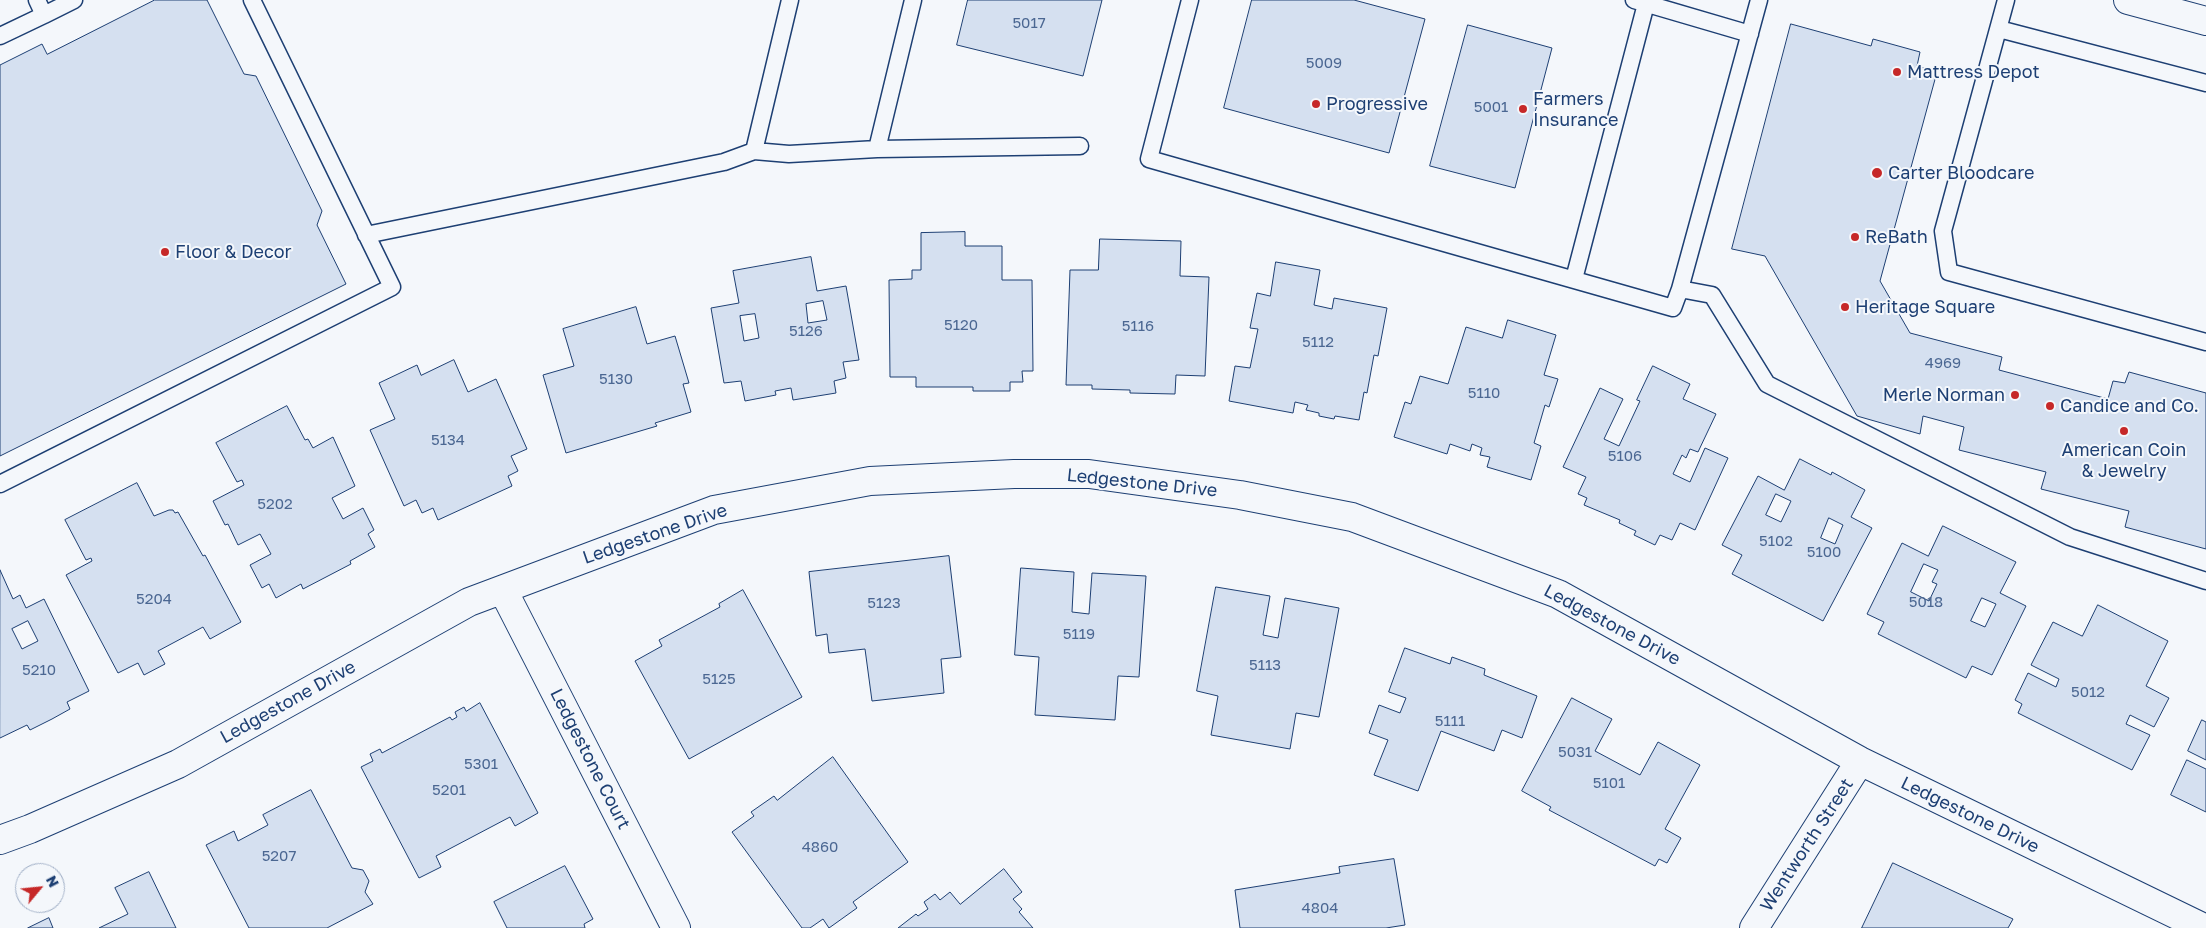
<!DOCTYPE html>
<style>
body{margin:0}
#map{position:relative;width:2206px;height:928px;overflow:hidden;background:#f4f7fb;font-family:"Golos Text",sans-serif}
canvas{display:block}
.north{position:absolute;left:15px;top:863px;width:50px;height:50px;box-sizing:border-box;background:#f4f7fb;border:1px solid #9eadc5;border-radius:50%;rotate:62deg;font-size:14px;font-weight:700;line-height:20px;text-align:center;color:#1d3f73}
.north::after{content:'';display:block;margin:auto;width:18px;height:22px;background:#c62828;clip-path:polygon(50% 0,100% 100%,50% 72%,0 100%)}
</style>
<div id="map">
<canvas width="2206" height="928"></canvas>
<div class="north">N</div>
</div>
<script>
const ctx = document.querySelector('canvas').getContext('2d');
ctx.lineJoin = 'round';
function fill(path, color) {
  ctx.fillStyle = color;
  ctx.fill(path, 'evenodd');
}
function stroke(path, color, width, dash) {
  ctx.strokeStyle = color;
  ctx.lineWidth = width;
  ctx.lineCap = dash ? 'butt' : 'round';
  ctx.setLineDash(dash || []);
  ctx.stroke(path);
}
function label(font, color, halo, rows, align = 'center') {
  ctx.font = font + ' "Golos Text",sans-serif';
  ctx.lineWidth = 4;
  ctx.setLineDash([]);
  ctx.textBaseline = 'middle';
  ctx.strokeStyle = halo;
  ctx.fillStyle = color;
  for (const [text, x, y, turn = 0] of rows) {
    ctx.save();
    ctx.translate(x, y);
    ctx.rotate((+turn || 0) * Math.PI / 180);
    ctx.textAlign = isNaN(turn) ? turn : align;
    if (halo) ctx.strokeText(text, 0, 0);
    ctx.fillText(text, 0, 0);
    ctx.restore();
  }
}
const building = new Path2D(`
 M155,0H207L244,74L256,76L322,211L317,225L346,284L0,456V65L42,44L47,54Z
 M968,0H1102L1083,76L957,45Z
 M1252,0H1354L1425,19L1389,153L1224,108Z
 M1791,24L1871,46L1873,39L1920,52L1917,66L1937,72L1880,281L1910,333L2002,357L1999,370L2108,399L2113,381L2125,383L2129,372L2206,393V549L2125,527L2129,511L2041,489L2046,472L1959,450L1964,427L1923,416L1920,434L1857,416L1765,256L1732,249Z
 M1468,25L1552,48L1515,188L1430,166Z
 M965,232V246H1002V280H1032L1033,371H1022L1023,382H1010V391H973V387H916V377H890L889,280L912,279V270H921V233Z
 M1100,239L1181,241L1180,276L1209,277L1205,376L1176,375L1175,394L1130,393V390L1092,389V385H1066L1070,270H1098Z
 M811,257L817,291L846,286L859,360L843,362L846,378L834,381L836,393L793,400L791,388L775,391L776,395L745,401L741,381L724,383L711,308L739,303L733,271ZM823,301L827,320L808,323L806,304ZM755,314L759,338L744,341L740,316Z
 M1276,262L1320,270L1314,305L1332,309L1334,298L1387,308L1378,356L1374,355L1367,393L1364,392L1359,420L1335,416L1334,419L1319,416V413L1306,410L1308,405L1295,402L1293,413L1229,401L1235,366L1250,368L1258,329L1250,328L1257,293L1270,296Z
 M636,307L647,344L675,336L689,383L683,384L691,412L655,423L657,426L566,453L543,375L574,366L563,329Z
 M1508,320L1556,335L1544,375L1558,379L1549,407L1545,405L1534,443L1541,446L1531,480L1487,467L1490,457L1480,455L1482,448L1472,444L1470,451L1450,444L1447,454L1394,437L1405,402L1411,404L1420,376L1448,384L1466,327L1502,338Z
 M454,360L468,392L496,379L527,449L511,456L518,471L508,476L512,486L438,520L433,508L422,513L416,500L404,506L370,430L395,419L379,383L417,365L421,375Z
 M1653,366L1690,384L1683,399L1716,414L1698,452L1690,449L1686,458L1682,455L1673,474L1690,482L1705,448L1728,458L1695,530L1680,523L1672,540L1660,535L1655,545L1634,535L1636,531L1619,523L1620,520L1584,505L1587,498L1578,494L1586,477L1563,467L1600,388L1623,399L1604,439L1619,446L1640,401L1637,400Z
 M287,406L305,440L308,439L313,448L333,437L355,486L332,498L343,519L363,508L374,530L368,534L375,547L350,561L351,564L303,589L301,584L276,598L269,584L262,588L250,565L271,554L260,534L238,545L228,524L225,525L213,501L244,485L242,480L237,482L216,443Z
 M1800,459L1831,475L1832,472L1865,490L1851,517L1872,528L1823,621L1732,574L1742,555L1722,545L1758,476L1784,490ZM1776,494L1791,501L1781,522L1766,515ZM1829,518L1843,525L1835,544L1821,538Z
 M137,483L154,516L169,510H173L175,513L178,512L203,556L205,555L241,622L210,639L203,627L158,651L165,664L144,675L138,663L118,673L66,575L92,561L91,558L86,560L65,520Z
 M1943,526L2016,562L2000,593L2026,606L1992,675L1972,666L1966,678L1878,634L1884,622L1867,614L1902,543L1928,556ZM1924,564L1938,570L1932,582L1937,584L1929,601L1911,592ZM1982,598L1996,604L1985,627L1971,621Z
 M949,556L961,657L941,659L944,693L872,701L865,649L829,653L827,634L816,636L809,572Z
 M1021,568L1074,572L1072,612L1089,614L1092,573L1146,576L1139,677L1118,676L1115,720L1035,715L1039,657L1015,655Z
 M0,570L13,599L20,595L26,608L44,599L89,691L67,702L70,709L52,719L30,730L27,725L0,738ZM28,621L38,641L22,649L12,629Z
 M1216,587L1270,596L1263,635L1278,638L1285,598L1339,608L1319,717L1296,713L1290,749L1211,735L1218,696L1197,691Z
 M743,590L802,697L689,759L635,661L662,646L659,640L720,607L719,604Z
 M2098,605L2168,641L2146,686L2169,698L2154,727L2130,715L2126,724L2150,735L2132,770L2018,713L2022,704L2015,700L2028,673L2056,687L2059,679L2031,665L2053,622L2082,636Z
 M1405,648L1450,664L1452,657L1485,669L1484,675L1537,696L1522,738L1502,730L1494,751L1441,731L1418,791L1374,775L1388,740L1369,733L1379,705L1400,713L1406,698L1389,692Z
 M1572,698L1612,719L1595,751L1640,775L1658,742L1700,765L1665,829L1681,838L1667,863L1659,859L1655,866L1549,810L1551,807L1522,791Z
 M480,703L538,813L515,826L510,817L436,856L441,867L419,878L361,767L373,761L370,754L380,749L382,753L450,717L452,720L457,717L455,712L464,707L466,711Z
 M2202,720L2206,722V760L2188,751Z
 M833,757L908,862L853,902L857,908L829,928L823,919L810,928H802L732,832L754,816L751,812L774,796L777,800Z
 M2187,760L2206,769V812L2171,795Z
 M311,790L352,868L363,870L369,881L365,892L373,904L327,928H249L206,845L234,831L238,841L268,825L263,815Z
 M1394,859L1405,925L1386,928H1240L1235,890L1340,873L1339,867Z
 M1893,863L2013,919L2008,928H1862Z
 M565,866L593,919L584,924L585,928H507L494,902Z
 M1004,869L1022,892L1013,899L1022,909L1019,912L1033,928H898L916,914L918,916L928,909L924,902L935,894L940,900L950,892L960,904Z
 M149,872L176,928H99L128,914L115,888Z
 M49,918L53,928H28Z`);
const lane = new Path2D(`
 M913,0L877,149L1080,146
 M1190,0L1149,159L1673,308L1680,289L1759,0
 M1634,0L1750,34
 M2006,0L1943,231L1949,272L2206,342
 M44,15L74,0
 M1999,29L2206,83
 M0,36L44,15L37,0
 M754,151L789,154L877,149
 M366,235L724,162L754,151L790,0
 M1574,279L1647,0
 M1680,289L1712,295L1767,384L2070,537L2206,581
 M0,484L392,287L252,0`);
const street = new Path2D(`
 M503,590L676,928
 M0,840L30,829L178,764L469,602L714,510L870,481L1014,474H1089L1240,495L1352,517L1558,594L1860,761L2204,928
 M1754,928L1860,761`);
const secondary = new Path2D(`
 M2128,0L2206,21`);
const markers = [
 [1897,72,5,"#c62828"],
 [1316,104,5,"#c62828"],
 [1523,109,5,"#c62828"],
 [1877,173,6,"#c62828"],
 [1855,237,5,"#c62828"],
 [165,252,5,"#c62828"],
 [1845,307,5,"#c62828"],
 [2015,395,5,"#c62828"],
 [2050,406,5,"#c62828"],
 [2124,431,5,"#c62828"]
];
const numberNames = [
 ["5017",1029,23],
 ["5009",1324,63],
 ["5001",1491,107],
 ["5120",961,325],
 ["5116",1138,326],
 ["5126",806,331],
 ["5112",1318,342],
 ["4969",1943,363],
 ["5130",616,379],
 ["5110",1484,393],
 ["5134",448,440],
 ["5106",1625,456],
 ["5202",275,504],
 ["5102",1776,541],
 ["5100",1824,552],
 ["5204",154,599],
 ["5018",1926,602],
 ["5123",884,603],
 ["5119",1079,634],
 ["5113",1265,665],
 ["5210",39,670],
 ["5125",719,679],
 ["5012",2088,692],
 ["5111",1450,721],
 ["5031",1575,752],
 ["5301",481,764],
 ["5101",1609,783],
 ["5201",449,790],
 ["4860",820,847],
 ["5207",279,856],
 ["4804",1320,908]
];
const poiNames = [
 ["Mattress Depot",1907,72],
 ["Farmers",1533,99],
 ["Insurance",1533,120],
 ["Progressive",1326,104],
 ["Carter Bloodcare",1888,173],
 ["ReBath",1865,237],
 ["Floor & Decor",175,252],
 ["Heritage Square",1855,307],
 ["Merle Norman",2005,395,"right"],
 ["Candice and Co.",2060,406],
 ["American Coin",2124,450,"center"],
 ["& Jewelry",2124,471,"center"]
];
const streetNames = [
 ["Ledgestone Drive",1142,483,6],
 ["Ledgestone Drive",655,534,-19],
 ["Ledgestone Drive",1612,625,28],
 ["Ledgestone Drive",288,702,-29],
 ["Ledgestone Court",590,759,63],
 ["Ledgestone Drive",1970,815,26],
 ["Wentworth Street",1807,845,-57]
];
fill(building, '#d5e0f0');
stroke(building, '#1d3f73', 1);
stroke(lane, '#1d3f73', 19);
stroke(street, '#1d3f73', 30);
stroke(secondary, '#1d3f73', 30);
stroke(lane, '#f4f7fb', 16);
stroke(street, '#f4f7fb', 28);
stroke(secondary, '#f4f7fb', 28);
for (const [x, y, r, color] of markers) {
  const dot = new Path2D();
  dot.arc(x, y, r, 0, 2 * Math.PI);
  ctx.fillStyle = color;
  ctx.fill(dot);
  stroke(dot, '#f4f7fb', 2);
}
label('15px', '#4b6792', null, numberNames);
label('18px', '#1d3f73', '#f4f7fb', poiNames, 'left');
label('18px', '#1d3f73', '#f4f7fb', streetNames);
</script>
